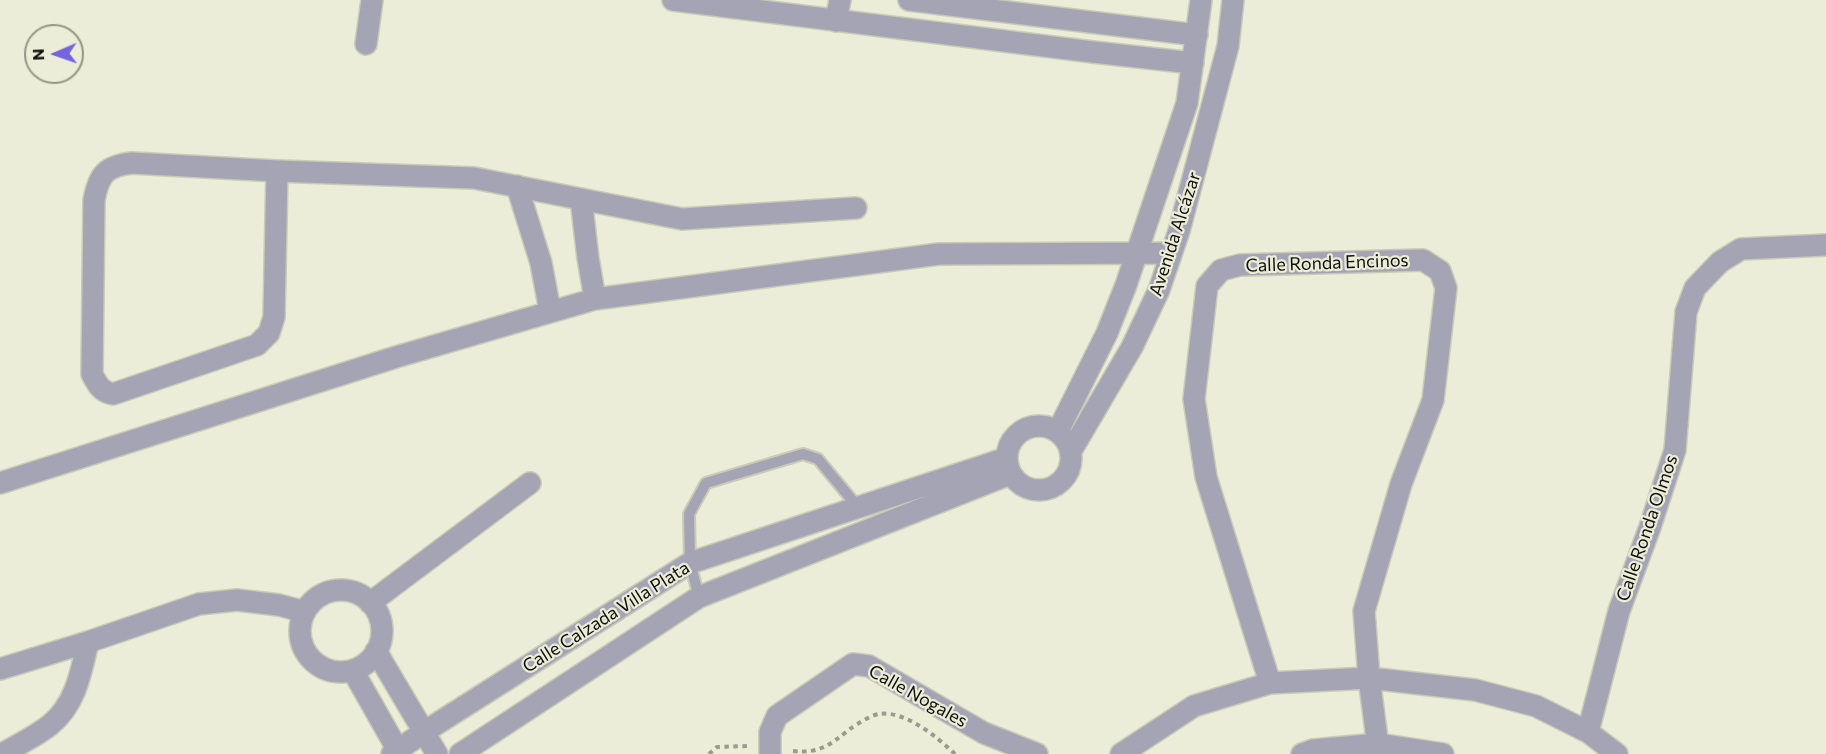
<!DOCTYPE html>
<meta charset="utf-8">
<style>
body{margin:0}
#map{position:relative;width:1826px;height:754px;overflow:hidden;background:#ecedd8;font-family:Commissioner,sans-serif}
canvas{display:block}
.north{position:absolute;left:24px;top:24px;width:60px;height:60px;box-sizing:border-box;background:#ecedd8;border:2px solid #949585;border-radius:50%;rotate:268deg;font-size:16px;font-weight:700;line-height:24px;text-align:center;color:#101009}
.north::after{content:'';display:block;margin:auto;width:21px;height:27px;background:#7464de;clip-path:polygon(50% 0,100% 100%,50% 72%,0 100%)}
</style>
<div id="map">
<canvas width="1826" height="754"></canvas>
<div class="north">N</div>
</div>
<script>
const ctx = document.querySelector('canvas').getContext('2d');
ctx.lineJoin = 'round';
function stroke(path, color, width, dash) {
  ctx.strokeStyle = color;
  ctx.lineWidth = width;
  ctx.lineCap = dash ? 'butt' : 'round';
  ctx.setLineDash(dash || []);
  ctx.stroke(path);
}
function label(font, color, halo, rows, align = 'center') {
  ctx.font = font + ' Commissioner,sans-serif';
  ctx.lineWidth = 4.5;
  ctx.setLineDash([]);
  ctx.textBaseline = 'middle';
  ctx.strokeStyle = halo;
  ctx.fillStyle = color;
  for (const [text, x, y, turn = 0] of rows) {
    ctx.save();
    ctx.translate(x, y);
    ctx.rotate((+turn || 0) * Math.PI / 180);
    ctx.textAlign = isNaN(turn) ? turn : align;
    if (halo) ctx.strokeText(text, 0, 0);
    ctx.fillText(text, 0, 0);
    ctx.restore();
  }
}
const path = new Path2D(`
 M793,751C820,754 831,744 850,729C857,724 871,715 879,714C905,710 937,737 955,754
 M709,754L717,747L747,746`);
const lane = new Path2D(`
 M699,597L690,563L689,514L706,483L803,454L818,459L857,506`);
const street = new Path2D(`
 M673,0L1093,52L1193,63
 M909,0L1197,35
 M836,21L840,0
 M366,44L372,0
 M277,171L274,317L269,333L257,345L113,394C101,392 97,384 92,374L94,200C99,174 106,166 132,163L277,171L474,178L682,219L856,208
 M517,186L541,263L550,311
 M581,199L588,258L595,299
 M1007 458a32 32 0 1 1 64 0a32 32 0 1 1-64 0Z
 M1058,431L1107,333L1126,285L1187,103L1201,0
 M1071,451L1132,347L1159,290L1179,231L1228,46L1233,0
 M0,483L396,357L595,299L939,254L1171,253
 M300 631a41 41 0 1 1 82 0a41 41 0 1 1-82 0Z
 M370,603L530,483
 M376,651L437,754
 M0,669L88,642L199,604L237,600L279,605L305,612
 M353,671L400,754
 M1270,683L1206,477L1194,399L1207,286L1221,270L1240,265L1423,260L1440,271L1446,288L1433,400L1401,484L1364,611L1369,678L1379,754
 M1588,732L1619,611L1650,527L1675,450L1686,312L1695,288L1720,262L1741,249L1826,245
 M2,754C18,745 36,736 50,725C76,704 81,672 88,642
 M392,754L424,732L690,563L1007,458
 M460,754L699,597L1010,474
 M770,754V732L777,716L853,664L869,666L984,733L1037,754
 M1121,754L1194,706L1270,683L1369,678L1475,690L1536,706L1588,732L1617,754
 M1302,754L1313,750L1378,744L1443,754`);
const streetNames = [
 ["Avenida Alcázar",1175,234,-72],
 ["Calle Ronda Encinos",1327,263,-2],
 ["Calle Ronda Olmos",1647,528,-71],
 ["Calle Calzada Villa Plata",606,617,-32],
 ["Calle Nogales",918,696,29]
];
stroke(lane, '#c9cab7', 14);
stroke(street, '#c9cab7', 24);
stroke(path, '#9b9b8c', 4, [4.5, 4.5]);
stroke(lane, '#a4a4b5', 10);
stroke(street, '#a4a4b5', 21);
label('18px', '#101009', '#ecedd8', streetNames);
</script>
